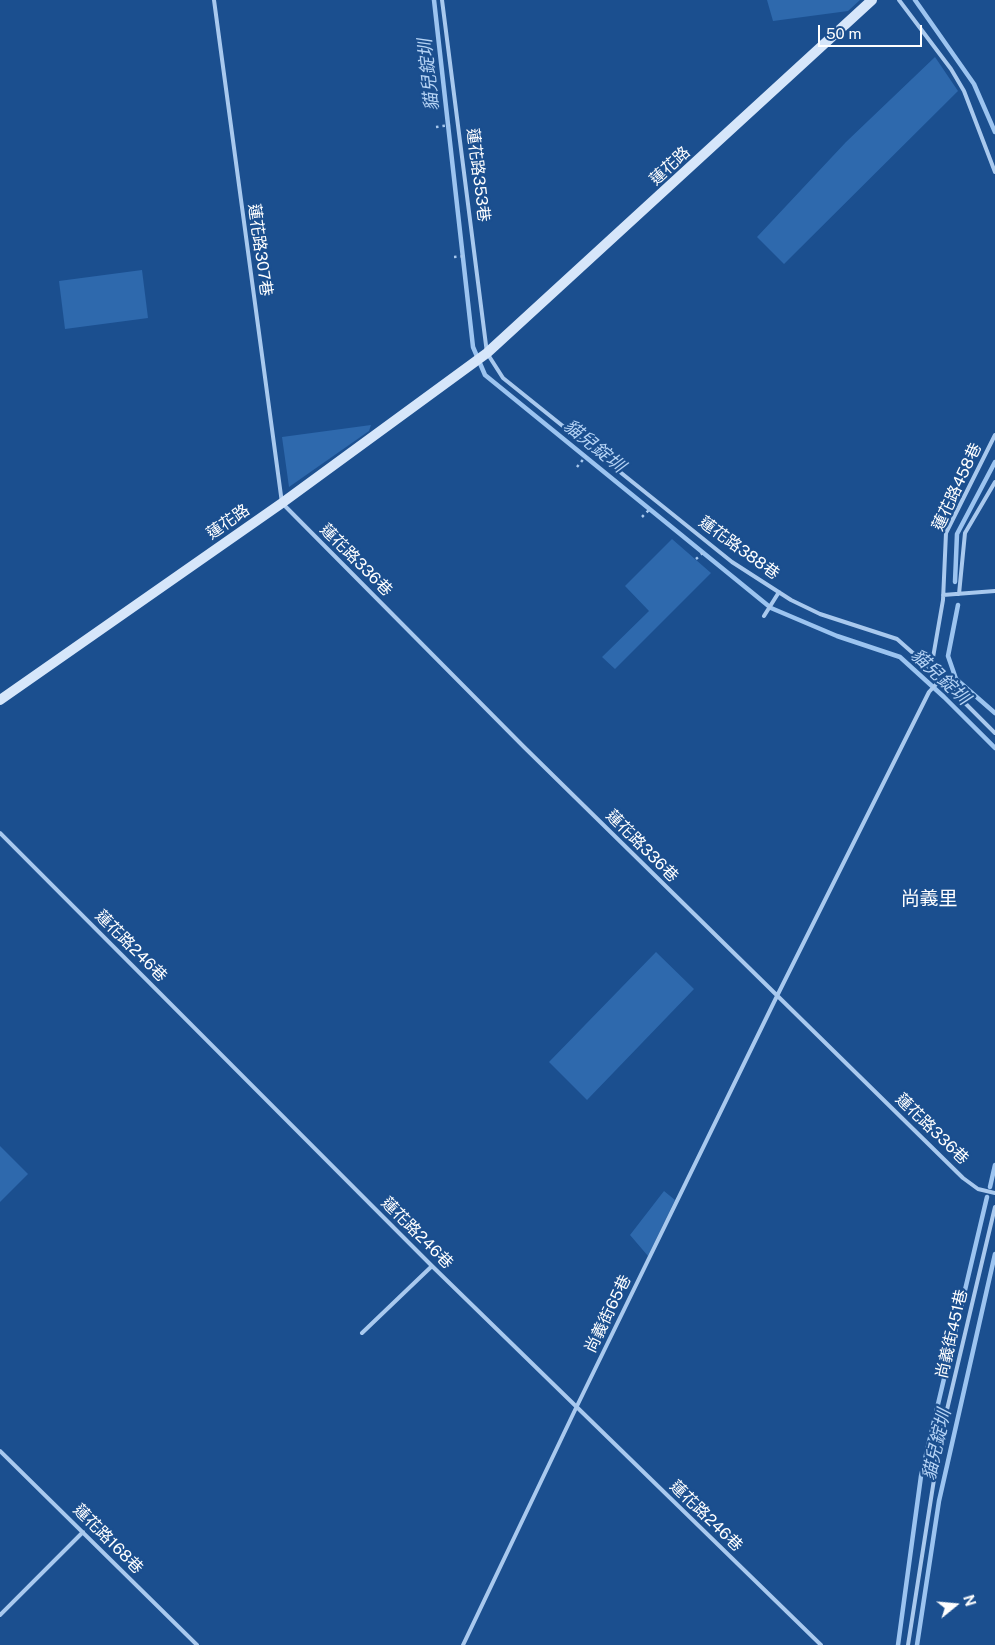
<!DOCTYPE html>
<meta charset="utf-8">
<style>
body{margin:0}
#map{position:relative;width:995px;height:1645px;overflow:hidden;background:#1b4f8f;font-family:"Public Sans",sans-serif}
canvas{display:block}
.north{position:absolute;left:930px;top:1580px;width:50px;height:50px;-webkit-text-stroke:4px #1b4f8f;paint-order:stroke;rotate:73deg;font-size:14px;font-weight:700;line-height:20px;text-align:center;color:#fff}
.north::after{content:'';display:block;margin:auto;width:18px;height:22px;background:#fff;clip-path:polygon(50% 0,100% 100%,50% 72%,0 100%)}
.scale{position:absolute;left:818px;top:25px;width:104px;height:22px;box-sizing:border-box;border:2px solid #fff;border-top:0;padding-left:6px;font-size:15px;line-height:18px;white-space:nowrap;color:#fff;-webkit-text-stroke:4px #1b4f8f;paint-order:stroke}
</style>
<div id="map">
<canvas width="995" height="1645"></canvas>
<div class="north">N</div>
<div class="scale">50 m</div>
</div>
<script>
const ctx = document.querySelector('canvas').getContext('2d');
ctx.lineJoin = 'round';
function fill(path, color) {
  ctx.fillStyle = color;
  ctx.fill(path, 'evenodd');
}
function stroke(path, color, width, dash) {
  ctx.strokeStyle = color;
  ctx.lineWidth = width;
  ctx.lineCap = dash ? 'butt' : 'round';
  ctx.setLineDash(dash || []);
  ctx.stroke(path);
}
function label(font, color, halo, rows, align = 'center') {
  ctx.font = font + ' "Public Sans","Noto Sans TC",sans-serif';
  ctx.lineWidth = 4.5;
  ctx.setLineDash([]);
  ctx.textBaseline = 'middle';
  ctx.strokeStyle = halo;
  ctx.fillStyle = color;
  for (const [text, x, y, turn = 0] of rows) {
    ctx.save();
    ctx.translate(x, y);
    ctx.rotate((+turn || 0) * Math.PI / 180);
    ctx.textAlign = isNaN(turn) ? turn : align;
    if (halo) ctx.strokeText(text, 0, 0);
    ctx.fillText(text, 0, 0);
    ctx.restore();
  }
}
const green = new Path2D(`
 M767,0H860L848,11L773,21Z
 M935,57L958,91L784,264L757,237L846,142Z
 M142,270L148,318L65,329L59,281Z
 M371,425L369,431L289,487L282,437Z
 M672,539L711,573L615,669L602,657L649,611L625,586Z
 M656,952L694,989L587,1100L549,1062Z
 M0,1146L28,1174L0,1202Z
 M664,1191L675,1200L648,1256L630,1235Z`);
const stream = new Path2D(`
 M434,0L473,347L485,375L771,608L837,636L900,657L944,697L995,748
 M915,0L974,84L995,132
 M955,582L957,534L995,462
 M958,605L948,656L956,679L995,713
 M990,1187L995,1165
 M898,1645L921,1476L987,1197
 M917,1645L939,1501L995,1254`);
const path = new Path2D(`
 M436,127L450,125
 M454,257L467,256
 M577,467L586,456
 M642,517L651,508
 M696,559L705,551`);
const lane = new Path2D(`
 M214,0L282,503L524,747L963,1178L978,1189L995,1193
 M442,0L487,353L503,378L732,562L791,600L820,614L897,639L931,669L995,733
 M899,0L951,69L964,91L995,172
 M959,594L965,533L995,482
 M943,595L995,591
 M764,616L779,592
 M931,669L943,600L946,533L995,435
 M0,833L432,1266L821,1645
 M362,1333L432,1266
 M0,1451L197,1645
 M0,1615L83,1532
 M463,1645L576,1408L777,996L929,692L941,679
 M908,1645L941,1435L995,1207`);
const secondary = new Path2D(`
 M0,700L282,503L487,353L872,0`);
const streetNames = [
 ["蓮花路",670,166,-43],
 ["蓮花路353巷",478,175,83],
 ["蓮花路307巷",260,250,82],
 ["蓮花路458巷",957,487,-65],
 ["蓮花路",228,522,-35],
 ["蓮花路388巷",739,548,36],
 ["蓮花路336巷",356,560,45],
 ["蓮花路336巷",642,846,45],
 ["蓮花路246巷",131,946,45],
 ["蓮花路336巷",932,1129,44],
 ["蓮花路246巷",417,1233,45],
 ["尚義街65巷",608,1314,-64],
 ["尚義街451巷",952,1334,-77],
 ["蓮花路246巷",706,1516,44],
 ["蓮花路168巷",108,1539,45]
];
const waterNames = [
 ["貓兒錠圳",429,75,-96],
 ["貓兒錠圳",594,446,39],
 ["貓兒錠圳",940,677,43],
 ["貓兒錠圳",937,1445,-77]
];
const quarterNames = [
 ["尚義里",929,899]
];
fill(green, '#2e69ad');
stroke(stream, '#9cc4f0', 4.5);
stroke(path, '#a9c9ee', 2.5, [2.5, 4]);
stroke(lane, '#a9c9ee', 4);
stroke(secondary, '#d6e6fa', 10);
label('16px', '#fff', '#1b4f8f', streetNames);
label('italic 18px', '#b5d3f5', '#1b4f8f', waterNames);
label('19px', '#fff', '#1b4f8f', quarterNames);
</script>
